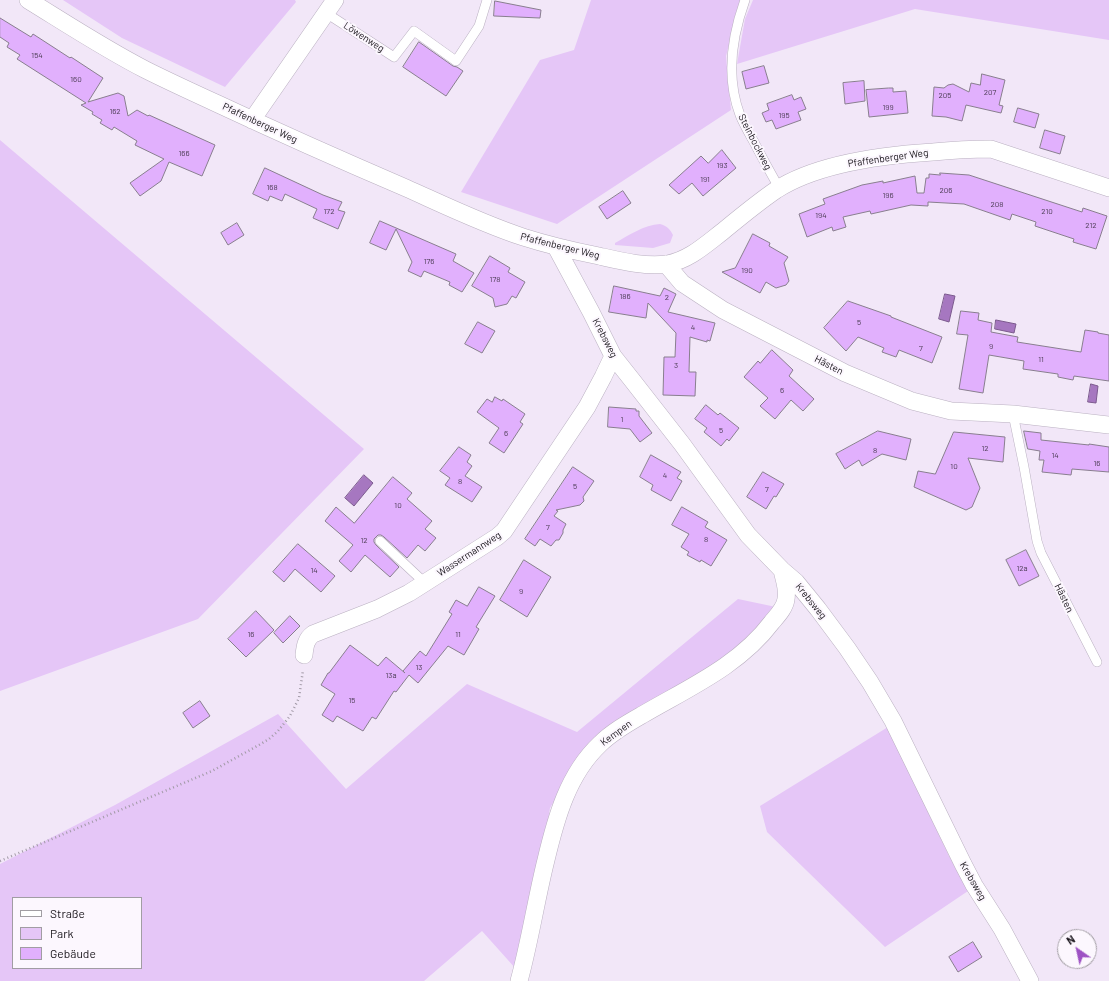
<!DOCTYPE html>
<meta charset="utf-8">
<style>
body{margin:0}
#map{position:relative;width:1109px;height:981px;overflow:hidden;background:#f2e7f8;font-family:Barlow,sans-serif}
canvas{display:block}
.legend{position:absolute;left:12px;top:897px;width:130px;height:72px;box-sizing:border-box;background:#fcf7fe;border:1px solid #a19da3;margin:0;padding:5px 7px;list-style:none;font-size:12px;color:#19151b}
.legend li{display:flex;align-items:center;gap:8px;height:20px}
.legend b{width:20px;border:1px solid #a19da3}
.north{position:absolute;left:1057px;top:929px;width:40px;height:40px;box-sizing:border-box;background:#fcf7fe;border:1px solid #a19da3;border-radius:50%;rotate:326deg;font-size:11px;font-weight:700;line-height:16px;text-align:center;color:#19151b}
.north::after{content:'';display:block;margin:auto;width:14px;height:18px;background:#9e52c4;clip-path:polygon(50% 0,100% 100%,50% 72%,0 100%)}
</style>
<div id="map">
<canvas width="1109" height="981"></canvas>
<ul class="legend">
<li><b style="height:5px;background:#fff"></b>Straße</li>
<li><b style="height:11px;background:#e5c6f7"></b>Park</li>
<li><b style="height:11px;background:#e1b0fd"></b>Gebäude</li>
</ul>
<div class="north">N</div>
</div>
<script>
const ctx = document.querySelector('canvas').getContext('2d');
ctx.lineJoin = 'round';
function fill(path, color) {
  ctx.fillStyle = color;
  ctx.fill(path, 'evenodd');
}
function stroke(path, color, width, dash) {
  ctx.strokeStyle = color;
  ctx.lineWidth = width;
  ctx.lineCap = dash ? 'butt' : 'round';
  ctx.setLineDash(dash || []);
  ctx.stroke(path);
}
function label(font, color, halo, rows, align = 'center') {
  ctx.font = font + ' Barlow,sans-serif';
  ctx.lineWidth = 4;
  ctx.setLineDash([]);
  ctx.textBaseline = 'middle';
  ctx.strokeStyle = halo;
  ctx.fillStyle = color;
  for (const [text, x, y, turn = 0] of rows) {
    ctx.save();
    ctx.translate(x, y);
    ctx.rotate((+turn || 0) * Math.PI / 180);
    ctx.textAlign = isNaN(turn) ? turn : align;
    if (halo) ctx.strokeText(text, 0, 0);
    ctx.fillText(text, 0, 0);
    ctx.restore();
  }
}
const green = new Path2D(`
 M63,0H295L296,2L225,87L122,38Z
 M591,0H741L726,56L731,110L557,224L461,192L540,60L574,50Z
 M753,0H1109V40L915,9L737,64L745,19Z
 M0,140L364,449L198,619L0,691Z
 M660,224C667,226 670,229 673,235L670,243L653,248L615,245V243C629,235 644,225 660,224Z
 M738,599L776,607L727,660L583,754L550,808L542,860L516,969L482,931L424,981H0V864L115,805L278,714L346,789L467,684L577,732ZM13,898H141V968H13Z
 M888,727L949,856L968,891L885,947L767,832L760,806Z`);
const water = new Path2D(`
 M945,294L955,296L949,322L939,319Z
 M996,320L1016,324L1014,333L995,329Z
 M1091,384L1098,386L1096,403L1088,402Z
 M364,475L373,483L354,506L345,498Z`);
const building = new Path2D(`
 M495,1L541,10L540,18L494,16Z
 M0,18L31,37L33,34L70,58L71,57L103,78L88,102L118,93L124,96L128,116L137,110L148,116L149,115L215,145L202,176L169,162L161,181L140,196L130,183L164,159L135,145L137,141L114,127L112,130L100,123L102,120L92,114L93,112L81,105L86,103L17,59L20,55L7,47L9,43L0,37Z
 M419,42L453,66L457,67L463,71L446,96L403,67Z
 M764,66L769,83L746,89L742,72Z
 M982,74L1005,80L999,105L1003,106L1001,113L966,105L962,121L946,117L932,116L934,87L944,88L948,85L953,84L969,92L971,83L980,85Z
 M864,81L865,101L845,104L843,83Z
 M889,88H893V92L906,91L908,113L869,117L866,90Z
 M792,95L794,100L801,97L806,109L798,112L801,120L776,129L772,120L766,122L762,113L769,110L767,104Z
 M1018,108L1039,114L1035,128L1014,122Z
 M1045,130L1065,136L1060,154L1040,148Z
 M722,150L736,168L703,196L692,183L679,194L669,185L701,156L708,163Z
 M265,168L323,195L342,202L338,210L345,212L338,229L313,218L317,209L285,194L282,201L270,196L268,201L253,194Z
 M940,173L969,175L1082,212L1083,208L1107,216L1096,249L1073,242L1074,239L1035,226L1036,222L1012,214L1010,220L964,204L928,202V206L911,205L871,214L870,211L843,217L846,227L833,231L832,227L807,237L799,214L825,204L823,199L862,185L883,181V183L915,176L917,193H924L926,178H929V174L940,175Z
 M623,191L631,203L607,219L599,207Z
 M380,221L456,254L453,261L474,273L462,292L449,285L450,282L424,271L421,277L408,271L412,262L396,229L386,250L370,243Z
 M237,223L244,235L228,245L221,233Z
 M753,234L770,243L769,246L788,257L784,263L789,281L786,285L776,288L766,282L760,293L722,272L735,268Z
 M490,256L510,268L508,272L525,282L516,298L512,296L507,304L495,307L493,298L472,286Z
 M614,286L660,296L664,288L676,294L668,312L715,323L710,341L707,340V342L690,337L689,372H696L695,396L663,395L664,357H675L676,333L648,303L646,318L609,312Z
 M848,301L891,316V317L942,337L932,363L899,350L896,357L882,352L884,348L858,337L846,351L824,328Z
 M961,311L979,313L978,320L992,323L991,332L1018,337L1017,342L1081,352L1085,330L1098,332V333L1109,335V381L1074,376L1073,380L1058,377V374L1023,369L1024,361L989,355L983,393L959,389L968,335L957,334Z
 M478,322L495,331L482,353L465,344Z
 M772,350L793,370L789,376L814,399L803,411L791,400L775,419L760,406L768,398L744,377L758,361L760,363Z
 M495,397L502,401L503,399L525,414L520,422L523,424L504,453L489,443L499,428L477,412L487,399L492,402Z
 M706,405L718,415L720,413L739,428L729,441L727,439L721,446L704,432L707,428L695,419Z
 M609,407L636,409V411H639V416L652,433L640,442L630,429L608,427Z
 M878,431L911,439L906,460L882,454L862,466L859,460L845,469L836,454Z
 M1024,431L1041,433V440L1089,445V444L1109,447V472L1072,469L1071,475L1042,472L1044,460H1039L1040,451L1028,449Z
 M954,432L1005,437L1003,462L968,458L980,488L972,507L966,510L914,487L918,471L935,474Z
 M459,447L471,455L467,462L472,466L465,476L482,487L472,502L445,485L450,478L440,471Z
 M651,455L681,472L677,478L682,481L671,501L651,490L653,485L640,477Z
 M573,467L594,481L583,497L584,501L580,505L556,510L558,511L554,516L566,524L563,530V533L559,540H556L551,546L540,539L535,546L525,539Z
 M763,472L784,484L776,497L774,496L766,509L747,497Z
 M393,477L412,493L407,499L432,521L425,529L436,538L425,551L418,545L407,558L384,537L381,535H378L374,539V542L376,545L399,567L390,577L365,555L351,572L339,561L353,545L325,521L336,507L354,523Z
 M682,507L708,522L705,527L727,540L711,566L701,560L700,562L687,555L689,552L681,547L689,534L672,525Z
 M298,544L335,576L321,592L295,569L284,582L273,572Z
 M1026,550L1039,576L1019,586L1006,560Z
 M524,560L551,577L527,617L500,600Z
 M479,587L495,596L476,627L479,629L464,655L448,646L418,683L409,675L396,692L394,691L376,719L372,717L363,731L337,716L333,722L322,715L335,694L321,685L328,673H329L350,645L378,666L386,657L405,673L403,671L420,651L426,656L452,614L449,612L456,600L467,606Z
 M256,611L274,630L246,657L228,639Z
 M290,616L300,626L283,643L274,633Z
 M200,701L210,716L193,728L183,713Z
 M973,942L982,957L958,972L949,957Z`);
const path = new Path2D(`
 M0,861L212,771L259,745L269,739L278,731L290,716L299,698L303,670`);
const service = new Path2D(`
 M745,0C732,36 726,78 740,115C744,125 749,133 754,142C762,158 771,173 779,188
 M326,13L394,57L414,31L456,61L479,26L487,0
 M1013,414L1024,467L1037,541L1041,553L1097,662
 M380,541L425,583`);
const minor = new Path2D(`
 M28,0C67,24 105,49 146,70C170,82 194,93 218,104C280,133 343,161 406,188C444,205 483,224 523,237C548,245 574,251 599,256C621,261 645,267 667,264C689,260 705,245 722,232C739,218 757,203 776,190C818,163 884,155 933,152C953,150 972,149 991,149L1109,188
 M252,120L335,0
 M556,247L591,312L613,356L632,380L682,444L748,535L782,570L796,582L818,609L847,648L870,682L893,721L963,864L974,885L1002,929L1030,981
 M666,264L682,283L723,310L845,373L912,401L951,411L1013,414L1109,425
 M304,655C305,646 306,639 313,634L377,609L409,593L497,537L504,531L587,407L603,377L613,356
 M519,981C530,941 536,900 546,860C556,818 568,774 600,744C612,732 628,723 642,715C688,688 739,666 772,622C777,616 785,608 786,599C788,589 784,580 782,570`);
const numberNames = [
 ["154",37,55],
 ["160",76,79],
 ["207",990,92],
 ["205",945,95],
 ["199",888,107],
 ["162",115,111],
 ["195",784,115],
 ["166",184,153],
 ["193",722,165],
 ["191",705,179],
 ["168",272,187],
 ["206",946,190],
 ["196",888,195],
 ["208",997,204],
 ["172",329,211],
 ["210",1047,211],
 ["194",821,215],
 ["212",1091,225],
 ["176",429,261],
 ["190",747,270],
 ["178",495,279],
 ["186",625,296],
 ["2",667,297],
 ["5",859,322],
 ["4",693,327],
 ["9",991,346],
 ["7",921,348],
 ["11",1041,359],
 ["3",676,365],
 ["6",782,390],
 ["1",622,419],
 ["5",721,430],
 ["6",506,433],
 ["12",985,448],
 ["8",875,450],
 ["14",1055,455],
 ["16",1097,463],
 ["10",954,466],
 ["4",665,475],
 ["8",460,481],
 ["5",575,486],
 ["7",767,489],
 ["10",398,505],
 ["7",548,527],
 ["8",706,539],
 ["12",364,540],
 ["12a",1022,568],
 ["14",314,570],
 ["9",521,591],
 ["16",251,634],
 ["11",458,634],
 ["13",419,667],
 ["13a",391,675],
 ["15",352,700]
];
const streetNames = [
 ["Löwenweg",364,37,33],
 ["Pfaffenberger Weg",260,123,25],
 ["Steinbockweg",755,142,63],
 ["Pfaffenberger Weg",888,158,-8],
 ["Pfaffenberger Weg",560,246,14],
 ["Krebsweg",605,338,63],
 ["Hästen",829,365,27],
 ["Wassermannweg",469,554,-33],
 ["Hästen",1064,598,64],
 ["Krebsweg",811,601,51],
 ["Kempen",616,733,-36],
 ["Krebsweg",973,881,60]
];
fill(green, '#e5c6f7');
fill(water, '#a677c0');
stroke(water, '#7c5a8e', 1);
fill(building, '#e1b0fd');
stroke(building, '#887e8e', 1);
stroke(service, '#bab0c1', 10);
stroke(minor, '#bab0c1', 18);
stroke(path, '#a29aa7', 2.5, [1, 3]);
stroke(service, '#fff', 9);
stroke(minor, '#fff', 17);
label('8px', '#4b3c54', null, numberNames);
label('10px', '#19151b', '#fcf7fe', streetNames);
</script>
